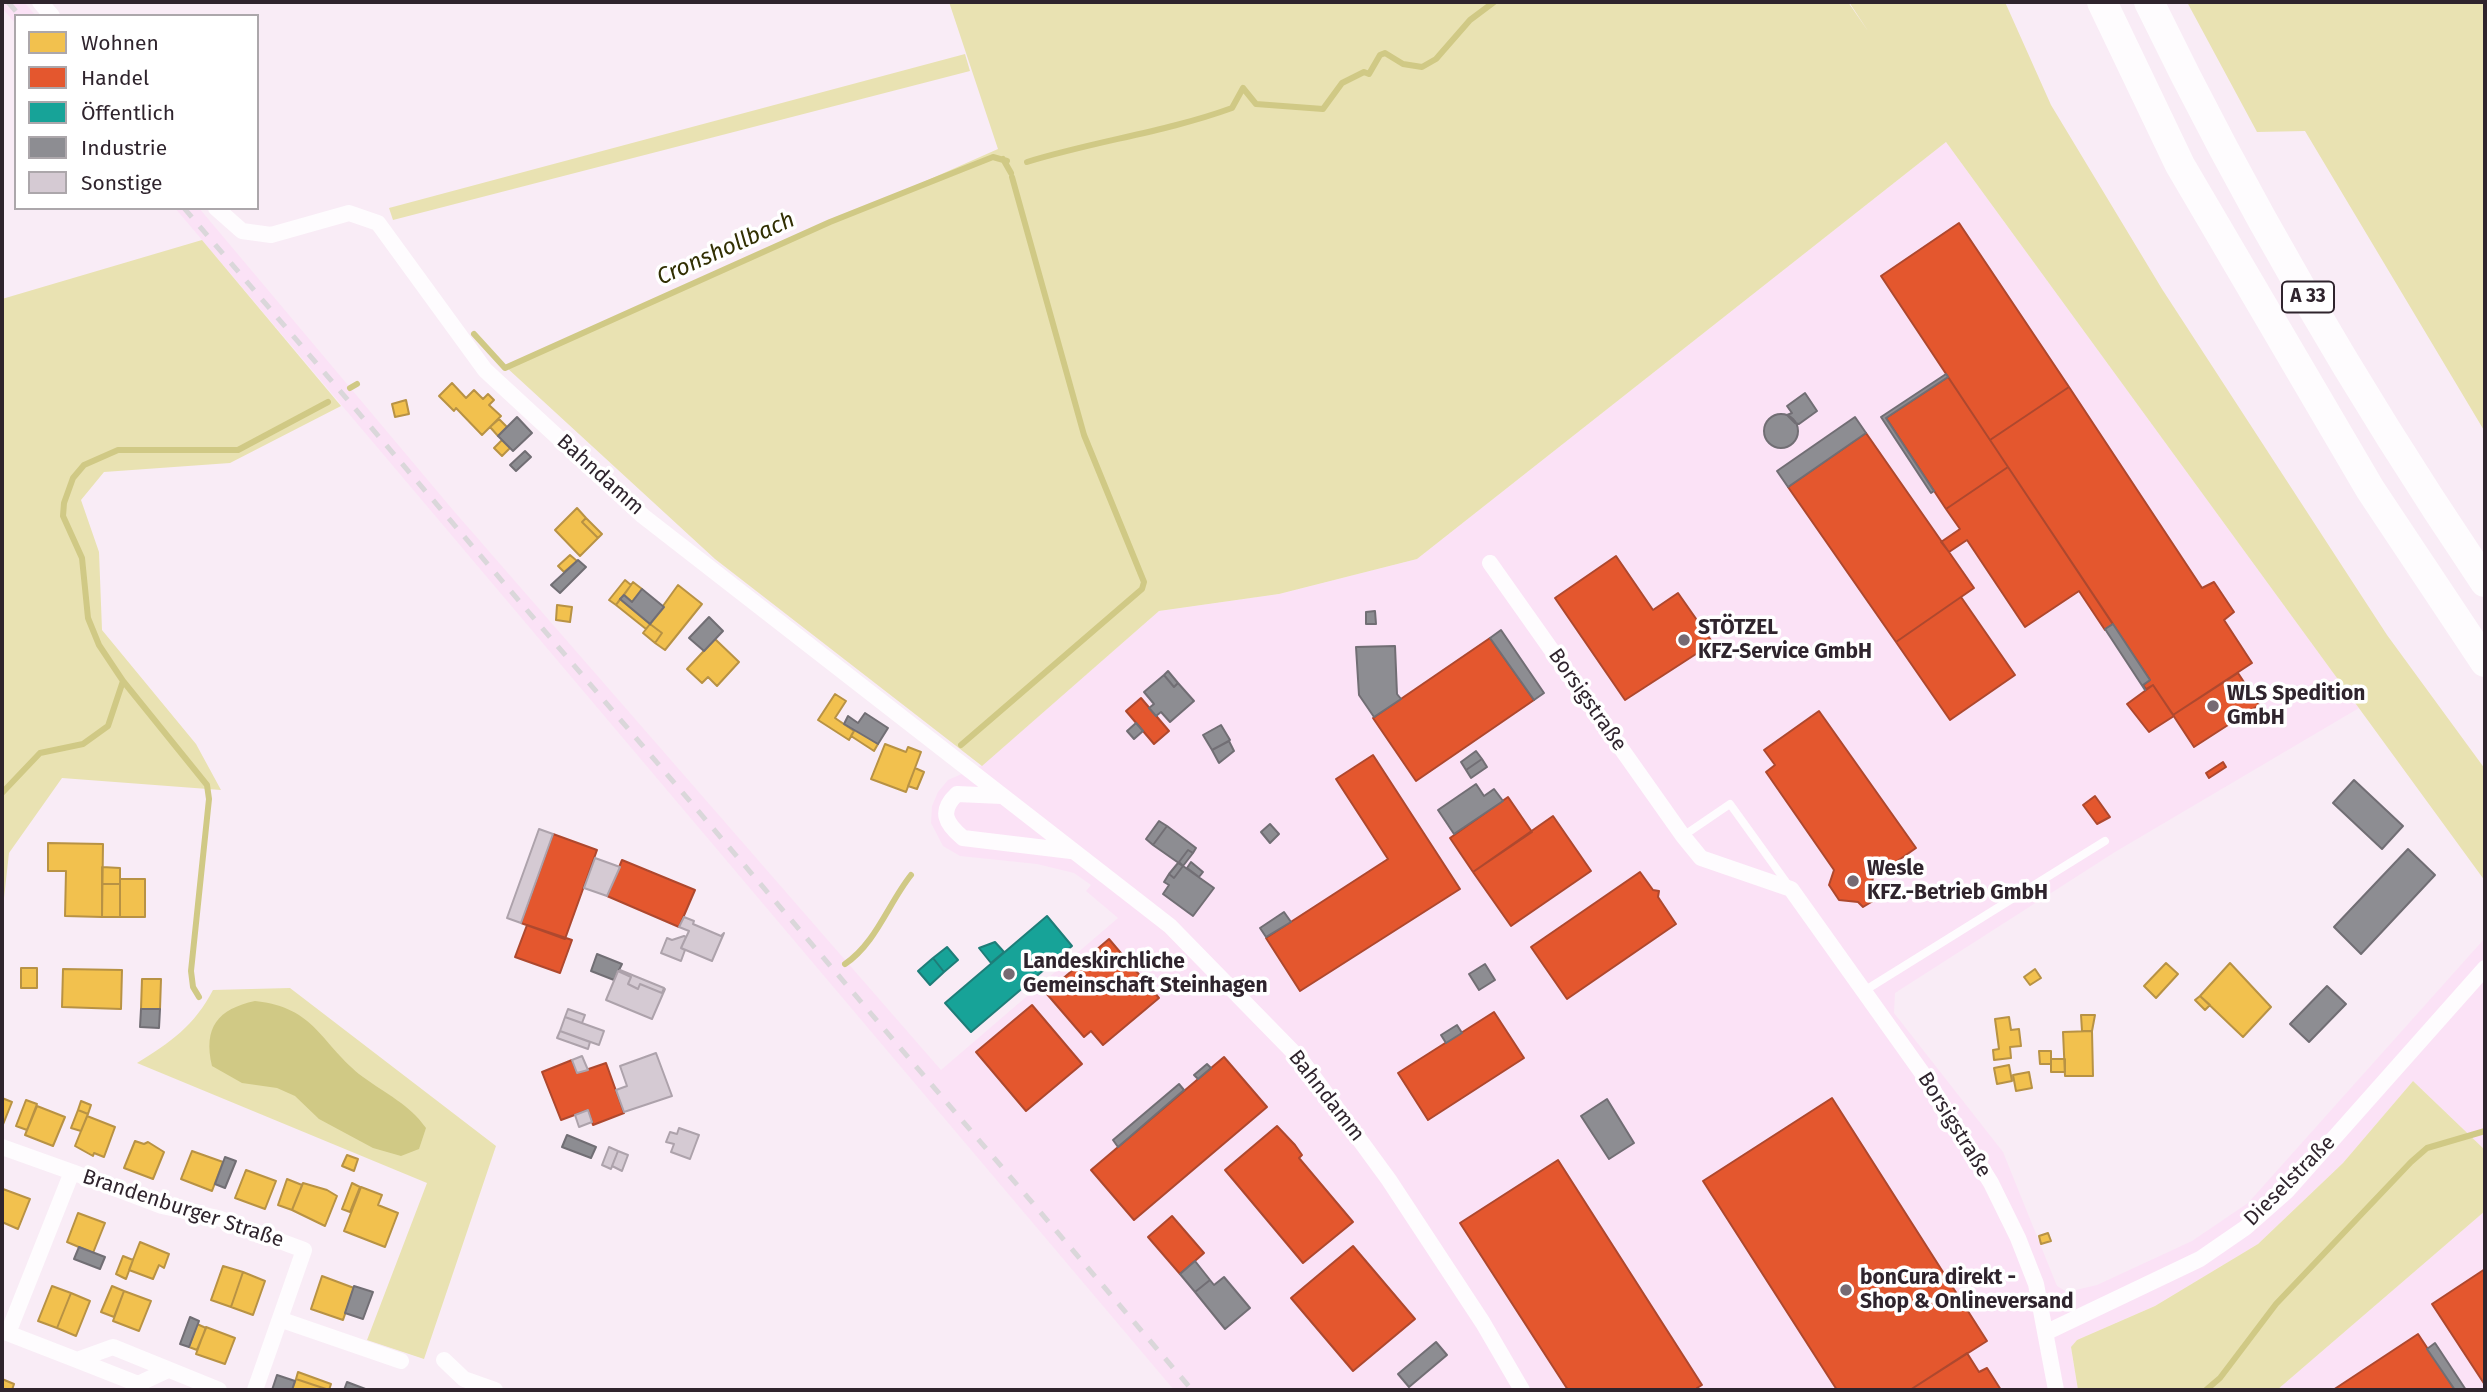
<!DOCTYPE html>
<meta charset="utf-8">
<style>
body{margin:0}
#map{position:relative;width:2487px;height:1392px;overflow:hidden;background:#f9ecf6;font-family:"Fira Sans",sans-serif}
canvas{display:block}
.frame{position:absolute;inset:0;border:4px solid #2f242d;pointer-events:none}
.legend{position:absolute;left:14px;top:14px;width:245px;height:196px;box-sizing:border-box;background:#fff;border:2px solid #aca7ab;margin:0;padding:9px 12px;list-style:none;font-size:21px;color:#2f242d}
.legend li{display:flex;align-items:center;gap:14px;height:35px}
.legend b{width:35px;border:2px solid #aca7ab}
</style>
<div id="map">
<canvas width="2487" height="1392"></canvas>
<div class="frame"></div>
<ul class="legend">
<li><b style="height:19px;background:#f2c14e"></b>Wohnen</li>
<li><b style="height:19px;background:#e4572e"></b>Handel</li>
<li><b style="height:19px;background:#17a398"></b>Öffentlich</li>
<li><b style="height:19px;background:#8d8d92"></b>Industrie</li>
<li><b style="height:19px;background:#d5cad3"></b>Sonstige</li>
</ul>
</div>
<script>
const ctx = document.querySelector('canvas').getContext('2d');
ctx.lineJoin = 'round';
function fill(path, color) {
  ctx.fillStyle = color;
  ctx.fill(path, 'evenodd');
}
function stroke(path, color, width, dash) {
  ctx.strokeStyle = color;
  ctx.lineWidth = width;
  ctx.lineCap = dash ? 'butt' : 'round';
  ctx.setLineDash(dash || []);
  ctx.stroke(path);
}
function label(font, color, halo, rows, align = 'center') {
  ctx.font = font + ' "Fira Sans",sans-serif';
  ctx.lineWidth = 7;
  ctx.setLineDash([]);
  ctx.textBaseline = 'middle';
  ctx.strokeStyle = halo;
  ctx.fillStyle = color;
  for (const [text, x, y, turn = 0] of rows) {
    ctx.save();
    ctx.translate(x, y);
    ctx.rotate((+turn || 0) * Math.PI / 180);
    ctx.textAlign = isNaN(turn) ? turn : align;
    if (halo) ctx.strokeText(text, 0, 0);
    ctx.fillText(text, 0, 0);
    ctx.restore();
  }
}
const built = new Path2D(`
 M2,2H24L36,16H16V24L2,8Z
 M1946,142L2359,708L2115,852L1895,993L1894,1013L2003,1152L2057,1286L2067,1292L2097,1285L2192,1241L2248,1203L2485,938V1150L2413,1081L2343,1163L2258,1244L2155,1306L2077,1340L2071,1348L2078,1390H1174L175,208H199L453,510L941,1070L1118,918L1086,891L1091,885L1074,873L1037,864L960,856L943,846L931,823L932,806L938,792L948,780L982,765L1159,611L1279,594L1417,559Z
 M2485,1211V1390H2277Z`);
const green = new Path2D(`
 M949,2H1848L1868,31L1849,2H2005L2051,105L2162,289L2387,635L2485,769V881L1946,142L1417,559L1279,594L1159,611L982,766L715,559L506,367L998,149Z
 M2187,2H2485V432L2305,131L2257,132Z
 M965,54L970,71L393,220L389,208Z
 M202,240L341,406L230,463L104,472L81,500L99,552L102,630L196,744L221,790L62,778L9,853L2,916V299Z
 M290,988L496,1146L424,1359L367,1340L427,1183L137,1063C170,1043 195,1025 213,990Z
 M2413,1081L2485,1150V1211L2277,1390H2078L2071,1347L2077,1340L2155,1306L2258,1244L2343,1163Z`);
const water = new Path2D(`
 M255,1001C316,1007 321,1045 363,1077C386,1094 409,1104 426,1128L419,1149L401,1156L373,1148L319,1119L295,1096L277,1088L242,1083L212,1066C203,1027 218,1009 255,1001Z`);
const homes = new Path2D(`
 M452,383L466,398L474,390L483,399L488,394L494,400L489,405L501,416L482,435L456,408L454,411L439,396Z
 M406,400L409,414L395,417L392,404Z
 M499,419L507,427L498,436L490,427Z
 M502,440L510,448L502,456L494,448Z
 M577,508L586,518L582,522L598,538L580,556L555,530Z
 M586,518L602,534L598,538L582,522Z
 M570,555L577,561L564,572L558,566Z
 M625,580L631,585L616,605L609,600Z
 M633,582L642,589L632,602L624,595Z
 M678,585L702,604L665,650L655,643L662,633L650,624Z
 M620,599L650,624L646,629L616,605Z
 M557,605L572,607L570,622L556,620Z
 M650,624L662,633L655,643L643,633Z
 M715,639L739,662L717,686L708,677L702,683L687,669Z
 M835,694L846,701L835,718L854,731L849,740L818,720Z
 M855,729L878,744L874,751L851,736Z
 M885,744L906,752L908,747L921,752L906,792L871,779Z
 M915,768L924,772L917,789L908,786Z
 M48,843L103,844L102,917L65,916L66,871H48Z
 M102,867L120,868V884H102Z
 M120,879H145V917H120Z
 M102,884H120V917H102Z
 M2166,963L2178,974L2156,998L2144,986Z
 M2230,963L2271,1007L2243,1037L2200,996Z
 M21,968H37V988H21Z
 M63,969L122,970L121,1009L62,1007Z
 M2035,969L2041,978L2030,985L2024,977Z
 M142,979H161L160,1009H141Z
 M2200,996L2210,1005L2205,1010L2195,1000Z
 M2081,1015H2095L2092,1031H2082Z
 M2009,1017L2011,1030L2019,1029L2021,1046L2010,1047L2011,1058L1994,1060L1993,1050L1999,1049L1995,1019Z
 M2092,1031L2093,1076H2065L2063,1032Z
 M2039,1051H2051V1064H2040Z
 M2051,1059H2065V1072H2051Z
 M2009,1065L2012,1081L1997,1084L1994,1068Z
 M2029,1072L2032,1088L2016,1091L2013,1075Z
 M2,1098L12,1102L2,1127Z
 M26,1100L37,1104L27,1130L16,1126Z
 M81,1101L91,1105L88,1114L78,1110Z
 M37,1106L65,1117L53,1146L25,1135Z
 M78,1110L88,1114L81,1131L71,1128Z
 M87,1116L115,1127L104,1157L94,1153L93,1156L75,1146Z
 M135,1141L144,1144L148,1142L164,1152L153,1179L124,1168Z
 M192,1151L223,1162L212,1191L181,1179Z
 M347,1155L358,1159L354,1171L342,1166Z
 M246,1170L276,1181L265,1209L235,1198Z
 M287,1179L302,1185L292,1210L278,1205Z
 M303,1183L327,1190L337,1196L325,1226L292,1210Z
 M352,1183L360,1187L350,1212L342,1209Z
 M361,1187L382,1195L378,1205L398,1213L385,1247L344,1231Z
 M3,1189L30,1199L18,1229L2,1222Z
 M78,1213L105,1223L93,1253L67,1242Z
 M2048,1233L2051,1241L2041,1244L2039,1236Z
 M140,1242L169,1254L164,1268L159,1265L153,1279L129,1270Z
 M123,1256L133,1260L126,1279L116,1274Z
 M223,1266L243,1272L231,1307L211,1300Z
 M243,1272L265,1281L253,1315L231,1307Z
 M322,1276L354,1288L343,1320L311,1309Z
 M52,1286L71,1293L57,1328L38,1321Z
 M112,1286L124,1291L114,1317L101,1312Z
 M124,1291L151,1301L139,1331L113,1321Z
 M71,1293L90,1301L76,1336L57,1328Z
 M197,1324L206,1328L197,1350L189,1347Z
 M206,1327L235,1338L225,1364L196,1354Z
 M298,1372L331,1384L329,1390L296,1379Z
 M2,1379L14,1384L12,1390H2Z
 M296,1379L329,1390H292Z`);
const shops = new Path2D(`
 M1959,223L2069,387L1990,440L1881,276Z
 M1948,377L2008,467L1946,509L1886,418Z
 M2069,387L2202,588L2214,582L2234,612L2224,620L2252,663L2173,715L2153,685L2146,689L2143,685L2150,680L1990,440Z
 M1866,433L1974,588L1896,642L1788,487Z
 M2008,467L2113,624L2105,630L2079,591L2025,627L1967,540L1949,552L1941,542L1960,529L1946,509Z
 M1616,556L1653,610L1678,593L1713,643L1625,700L1555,598Z
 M1961,597L2015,675L1950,720L1896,642Z
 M1490,638L1534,700L1416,781L1373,718Z
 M2238,673L2259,705L2194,747L2173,715Z
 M2153,685L2174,716L2149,732L2127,704Z
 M1141,698L1169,731L1154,744L1126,711Z
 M1819,711L1916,848L1873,878L1869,894L1873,901L1863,907L1858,902L1839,900L1829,885L1834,870L1766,772L1775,765L1764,750Z
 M1373,755L1460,889L1300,991L1266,938L1388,859L1336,779Z
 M2223,762L2226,767L2209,778L2206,773Z
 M2095,796L2110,817L2097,824L2083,805Z
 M1508,797L1532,832L1473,872L1450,838Z
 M1553,816L1591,871L1511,926L1473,872Z
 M553,834L597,850L565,939L521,923Z
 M622,860L695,890L679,927L607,896Z
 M1640,872L1653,890L1659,891L1658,897L1676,924L1567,999L1531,947Z
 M527,925L572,940L560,973L515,957Z
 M1109,939L1159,998L1103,1045L1091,1031L1084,1037L1046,993Z
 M1032,1005L1082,1064L1026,1111L976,1052Z
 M1494,1012L1524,1058L1428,1120L1398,1073Z
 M1224,1057L1267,1107L1134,1220L1091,1170Z
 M572,1060L577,1073L606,1063L624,1113L593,1125L588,1110L561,1120L542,1072Z
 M1832,1098L1987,1341L1910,1390H1837L1703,1181Z
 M1277,1126L1295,1145L1302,1155L1299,1158L1353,1222L1303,1263L1225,1170Z
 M1558,1160L1702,1385L1697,1388L1699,1390H1568L1460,1223Z
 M1172,1216L1204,1253L1180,1274L1148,1237Z
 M1353,1246L1415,1319L1353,1371L1291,1298Z
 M2485,1269V1385L2432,1304Z
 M2418,1334L2455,1390H2333Z
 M1967,1353L1979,1372L1987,1368L2001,1390H1910Z`);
const public = new Path2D(`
 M1047,916L1072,946L971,1032L945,1003Z
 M995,942L1004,952L991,963L979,948Z
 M947,947L958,960L944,972L933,958Z
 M933,958L944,972L930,985L918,971Z`);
const industry = new Path2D(`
 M1946,374L1948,377L1886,418L1934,491L1931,493L1881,417Z
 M1805,393L1817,411L1799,424L1795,423L1787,415L1792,413L1787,406Z
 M1764 431a17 17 0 1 1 34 0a17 17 0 1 1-34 0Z
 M517,417L532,433L513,451L498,436Z
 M1855,417L1866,433L1788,487L1777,471Z
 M525,451L531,457L516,471L510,465Z
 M578,560L586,567L560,593L551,585Z
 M642,589L664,607L650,624L620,599L624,595L632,602Z
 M1375,611L1376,624H1366V612Z
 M709,617L723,631L704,651L689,638Z
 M2113,624L2150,680L2143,685L2145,690L2105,629Z
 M1501,630L1544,693L1534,700L1490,638Z
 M1395,646L1397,694L1401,699L1374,717L1359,695L1356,647Z
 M1168,671L1178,683L1174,687L1164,675Z
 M1164,675L1174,687L1178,683L1194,701L1170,722L1161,712L1156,716L1149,708L1154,704L1144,692Z
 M865,713L888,728L878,744L844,724L848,716L858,723Z
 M1136,723L1143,731L1134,739L1127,731Z
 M1221,725L1230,740L1212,750L1203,735Z
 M1229,741L1234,751L1219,763L1212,750Z
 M1476,751L1482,759L1466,770L1461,762Z
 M1482,759L1487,767L1471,778L1466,770Z
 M2354,780L2403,826L2382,849L2333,803Z
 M1476,784L1484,796L1494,789L1503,801L1454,834L1438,810Z
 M1159,821L1167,826L1153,845L1146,839Z
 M1270,824L1279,834L1270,843L1261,832Z
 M1167,826L1196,848L1193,853L1188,850L1179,862L1183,866L1153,845Z
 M2408,849L2435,875L2361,954L2334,927Z
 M1188,850L1193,853L1183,866L1179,862Z
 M1191,862L1203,872L1199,877L1187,868Z
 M1178,863L1183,866L1174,878L1169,874Z
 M1183,866L1214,888L1193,916L1163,894L1169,885L1164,882L1169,874L1174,878Z
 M1284,912L1291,922L1266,937L1260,928Z
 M597,954L622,964L614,980L591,971Z
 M1485,964L1495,980L1479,990L1469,974Z
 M2327,986L2346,1004L2309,1042L2290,1024Z
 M141,1009H160L159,1028L140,1027Z
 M1457,1025L1462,1033L1446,1043L1441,1035Z
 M1207,1064L1211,1068L1198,1079L1194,1075Z
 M1179,1084L1184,1090L1118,1147L1113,1140Z
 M1607,1099L1634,1143L1609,1159L1581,1116Z
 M567,1135L596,1147L591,1158L562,1147Z
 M225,1157L236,1161L225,1188L215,1184Z
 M79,1247L105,1257L100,1269L74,1259Z
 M1195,1261L1210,1280L1195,1292L1180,1274Z
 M1224,1277L1250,1308L1225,1329L1195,1292L1210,1280L1214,1285Z
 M354,1286L373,1292L363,1319L345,1313Z
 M190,1317L199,1321L189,1347L180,1344Z
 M1436,1342L1447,1355L1409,1387L1398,1374Z
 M2435,1343L2466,1390H2455L2427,1349Z
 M277,1375L295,1381L292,1390H272Z
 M347,1382L368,1390H344Z`);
const stream = new Path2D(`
 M1003,159L1011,173
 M1027,162C1095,141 1166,132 1232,108L1243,88L1256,104L1323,109L1342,83L1364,72L1369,74L1380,55L1385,53L1403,64L1422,67L1436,59L1470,20L1494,2
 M474,334L505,368L830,222L993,157L1007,161
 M350,388L357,384
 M123,681L207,785L209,799L191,971L193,987L199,997
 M961,745L1142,589L1144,582L1084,435L1012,177
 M2,793L40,753L83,744L108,726L123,681L99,645L88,618L82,558L63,516L64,503L73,478L84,465L118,450H238L328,402
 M845,964C876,943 888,904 911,875
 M2206,1390L2220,1378L2276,1304L2411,1162L2427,1148L2485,1131`);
const building = new Path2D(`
 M539,829L553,834L521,923L507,918Z
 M595,858L620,867L607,896L584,888Z
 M684,917L694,921L693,924L721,936L724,933L712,961L681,948L689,931L679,927Z
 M684,936L686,937L681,948L685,950L681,961L661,953L667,938L672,940Z
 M620,970L664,988L662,993L640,984L638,989L628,984L631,977Z
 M618,971L631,977L628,984L638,989L640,984L662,993L665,989L652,1019L606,1000Z
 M568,1009L585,1015L582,1023L565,1017Z
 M565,1017L604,1031L599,1045L560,1031Z
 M560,1031L590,1042L588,1049L557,1038Z
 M656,1053L672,1096L624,1112L616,1090L627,1086L620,1066Z
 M582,1056L588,1070L577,1073L572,1060Z
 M588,1110L592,1122L579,1127L575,1115Z
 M679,1128L699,1135L690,1159L671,1152L674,1144L666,1142L670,1132L677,1134Z
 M609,1147L618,1151L611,1169L602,1165Z
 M618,1151L628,1155L622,1171L612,1166Z`);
const lane = new Path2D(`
 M1683,836L1730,804L1789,886
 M1864,991L2105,841`);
const street = new Path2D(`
 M40,2L52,16
 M216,208L242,231L271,235L349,213L378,223L485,370L643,516L1170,926L1302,1061L1389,1180L1483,1323L1522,1390
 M1490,563L1683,836L1701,858L1791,889L1925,1077L1991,1183L2018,1238L2036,1284L2056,1390
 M1002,796L957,794C939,811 945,823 963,838L1071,851
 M2,1147L72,1172
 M282,1320L401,1361
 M2,1331L77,1360L113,1347L219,1390
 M2047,1332L2200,1259L2245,1228L2287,1191L2485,968
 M8,1333L72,1172L162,1206L218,1218L304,1250L255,1390
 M77,1360L138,1384L168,1370
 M444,1360L464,1379L495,1390`);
const highway = new Path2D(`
 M2102,2L2180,165L2370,489L2485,662
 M2149,2C2246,202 2360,397 2485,582`);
const rail = new Path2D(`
 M8,2L20,16
 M184,208L1192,1390`);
const markers = [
 [1684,640,7,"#766a73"],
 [2213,706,7,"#766a73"],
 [1853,881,7,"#766a73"],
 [1009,974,7,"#766a73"],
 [1846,1290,7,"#766a73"]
];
const shields = [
 [2308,297,52]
];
const shieldNames = [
 ["A 33",2308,297]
];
const streetNames = [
 ["Bahndamm",600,475,42],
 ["Borsigstraße",1587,700,55],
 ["Bahndamm",1326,1096,52],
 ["Borsigstraße",1954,1125,58],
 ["Dieselstraße",2290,1181,-45],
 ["Brandenburger Straße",183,1209,18]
];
const poiNames = [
 ["STÖTZEL",1698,628],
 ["KFZ-Service GmbH",1698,652],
 ["WLS Spedition",2227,694],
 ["GmbH",2227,718],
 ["Wesle",1867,869],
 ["KFZ.-Betrieb GmbH",1867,893],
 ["Landeskirchliche",1023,962],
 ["Gemeinschaft Steinhagen",1023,986],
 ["bonCura direkt -",1860,1278],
 ["Shop & Onlineversand",1860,1302]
];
const waterNames = [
 ["Cronshollbach",726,249,-24]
];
fill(built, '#fbe2f6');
fill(green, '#e9e2b2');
fill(water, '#d0c985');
fill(homes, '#f2c14e');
stroke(homes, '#b89244', 2);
fill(shops, '#e4572e');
stroke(shops, '#ae482e', 2);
fill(public, '#17a398');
stroke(public, '#1e7d78', 2);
fill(industry, '#8d8d92');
stroke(industry, '#716e74', 2);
stroke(stream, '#d0c985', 6);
fill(building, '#d5cad3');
stroke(building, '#ada2ab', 2);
stroke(lane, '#fefcfe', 8);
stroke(street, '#fefcfe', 16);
stroke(highway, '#fefcfe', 30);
stroke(rail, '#dad7da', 5, [12, 12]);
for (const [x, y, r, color] of markers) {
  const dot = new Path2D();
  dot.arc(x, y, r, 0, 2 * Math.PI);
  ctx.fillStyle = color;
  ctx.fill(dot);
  stroke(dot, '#fff', 2.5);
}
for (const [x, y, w] of shields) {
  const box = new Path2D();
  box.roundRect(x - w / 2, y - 15.5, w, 31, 5);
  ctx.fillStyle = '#fff';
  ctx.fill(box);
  stroke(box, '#2f242d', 2);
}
label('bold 19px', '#2f242d', null, shieldNames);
label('21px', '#2f242d', '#fff', streetNames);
label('bold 21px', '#2f242d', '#fff', poiNames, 'left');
label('italic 23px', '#312f02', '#fff', waterNames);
</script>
